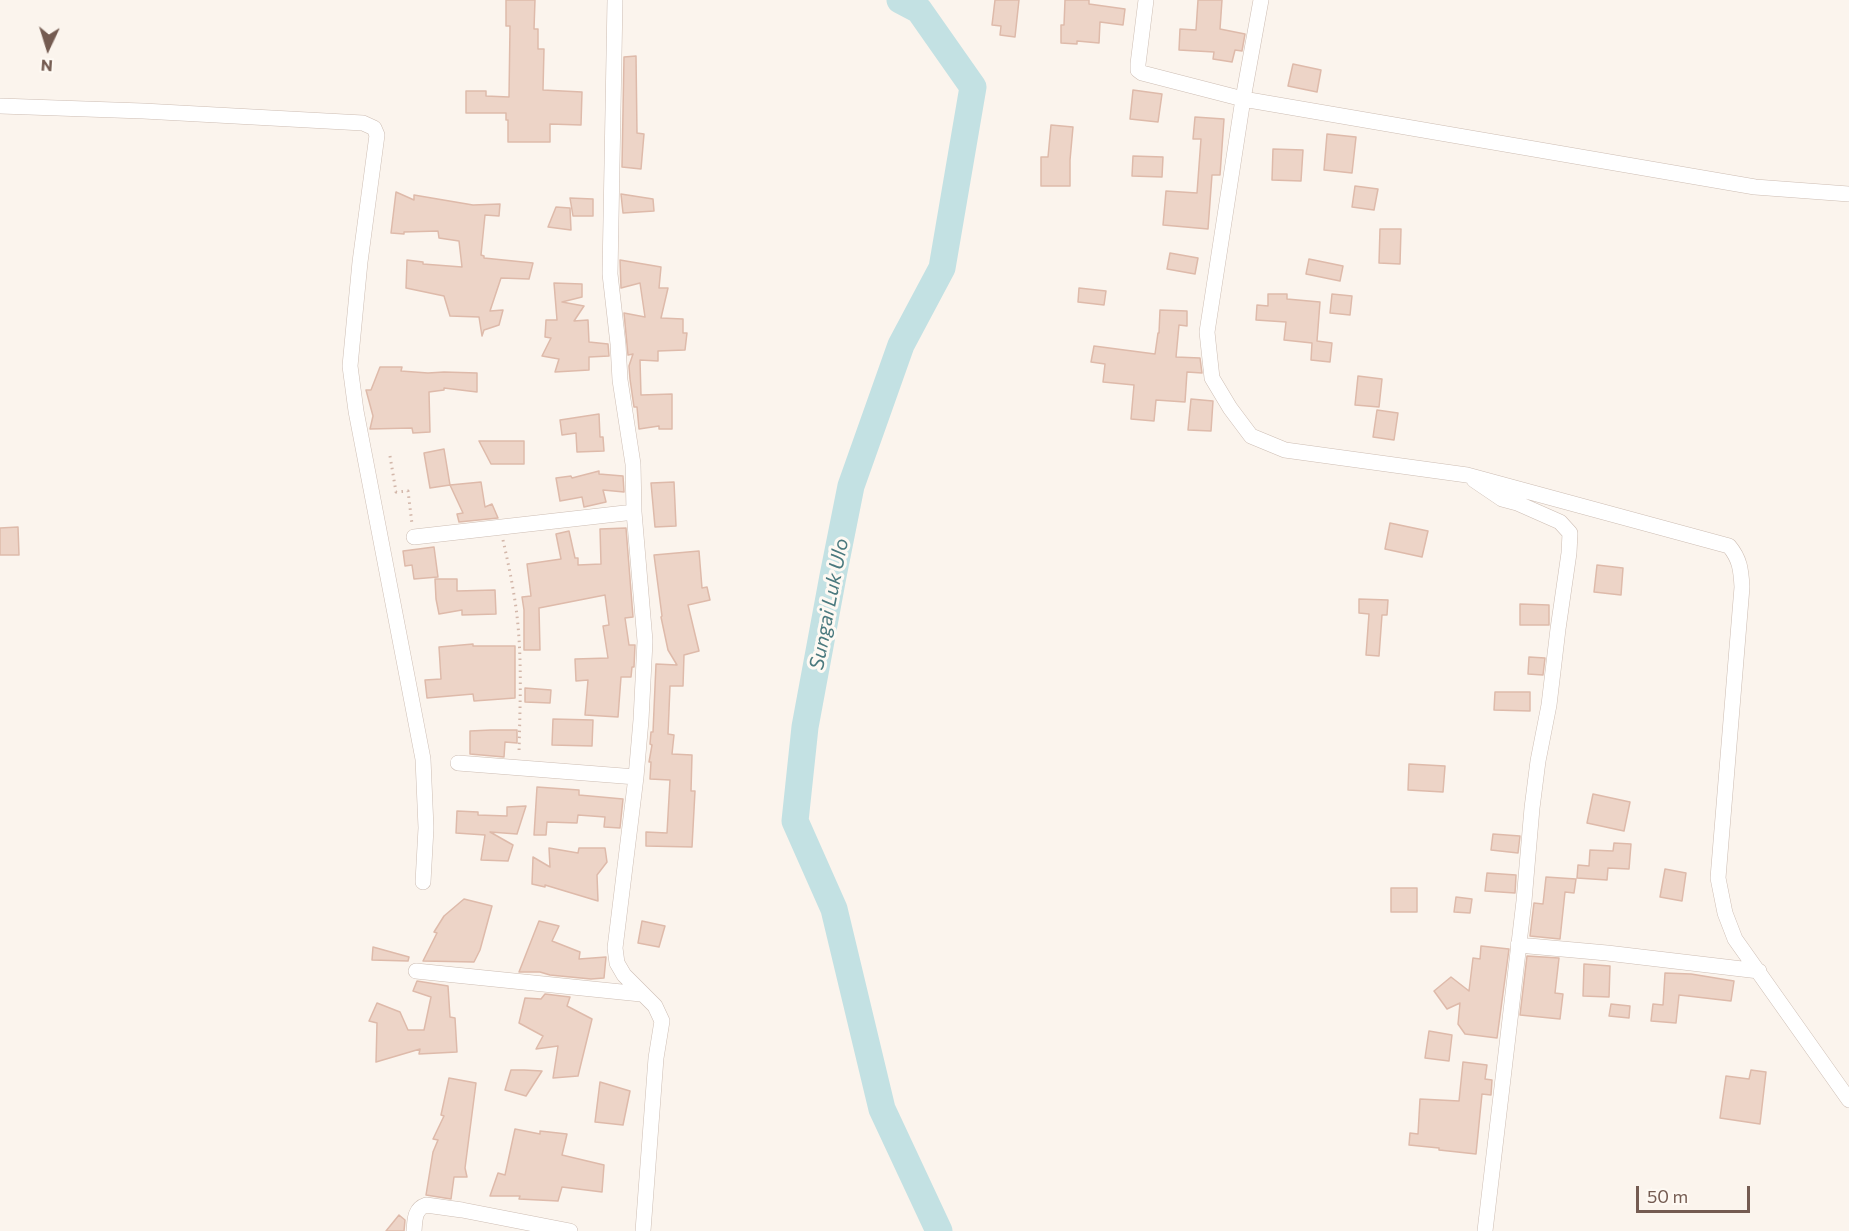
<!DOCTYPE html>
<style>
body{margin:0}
#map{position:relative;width:1849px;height:1231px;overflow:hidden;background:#fbf4ed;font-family:Commissioner,sans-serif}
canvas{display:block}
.north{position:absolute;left:18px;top:18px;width:60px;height:60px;-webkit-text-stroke:4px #fef9f3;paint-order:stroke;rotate:184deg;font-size:16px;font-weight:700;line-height:24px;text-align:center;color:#745b51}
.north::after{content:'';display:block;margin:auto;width:21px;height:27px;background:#745b51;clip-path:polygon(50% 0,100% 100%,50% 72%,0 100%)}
.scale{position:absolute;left:1636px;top:1186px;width:114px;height:27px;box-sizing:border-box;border:3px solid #745b51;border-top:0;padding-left:8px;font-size:18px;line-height:21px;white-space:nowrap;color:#745b51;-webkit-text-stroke:4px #fef9f3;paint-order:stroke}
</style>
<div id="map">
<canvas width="1849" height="1231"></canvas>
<div class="north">N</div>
<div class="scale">50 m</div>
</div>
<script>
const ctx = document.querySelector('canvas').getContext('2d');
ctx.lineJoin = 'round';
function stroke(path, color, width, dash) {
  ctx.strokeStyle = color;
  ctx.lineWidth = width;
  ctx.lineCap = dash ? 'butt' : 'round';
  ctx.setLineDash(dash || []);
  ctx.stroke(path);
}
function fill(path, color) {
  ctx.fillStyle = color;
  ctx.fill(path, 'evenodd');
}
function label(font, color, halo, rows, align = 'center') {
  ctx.font = font + ' Commissioner,sans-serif';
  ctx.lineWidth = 6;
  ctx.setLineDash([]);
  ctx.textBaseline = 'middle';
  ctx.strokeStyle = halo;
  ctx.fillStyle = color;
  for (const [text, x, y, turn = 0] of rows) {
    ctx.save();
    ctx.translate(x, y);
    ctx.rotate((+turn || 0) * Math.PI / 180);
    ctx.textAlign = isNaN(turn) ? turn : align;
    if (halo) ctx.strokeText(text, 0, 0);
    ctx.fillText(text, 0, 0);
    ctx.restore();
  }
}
const river = new Path2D(`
 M900,0L919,10L973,87L942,268L901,345L851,486L833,576L805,727L795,821L834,909L882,1109L939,1231`);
const building = new Path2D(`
 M506,0H535L534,29H538V49H544L543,90L582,92L581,125L550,124V142H508V120H506V113H466V91H486V96L509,97L510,26H506Z
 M995,0H1019L1015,37L1000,35L1001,26L992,25Z
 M1065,0H1089V4L1125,9L1123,25L1100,22L1099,43L1077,41V44L1061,43V25H1064Z
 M1198,0H1222L1220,29L1245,34L1242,51L1235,50L1232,62L1213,59L1214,52L1179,50L1180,29L1196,30Z
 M636,56L637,133L644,134L641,169L622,167L624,57Z
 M1293,64L1321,70L1317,92L1288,86Z
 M1133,90L1162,94L1158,122L1130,119Z
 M1195,117L1224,119L1220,175H1212L1208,229L1163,225L1166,191L1197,193L1201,139H1193Z
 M1051,125L1073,127L1070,160V186H1041V157H1048Z
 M1327,134L1356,137L1352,173L1324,170Z
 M1273,149L1303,150L1301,181L1272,180Z
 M1133,156L1163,157L1162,177L1132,176Z
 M1355,186L1378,189L1374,210L1352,207Z
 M396,192L414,200V195L473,205L500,204L499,216L485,215L481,255L484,256V258L533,263L529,279L501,278L490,311L503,310L499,325L484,330L482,336L479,317L450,316L444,296L406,288L407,260L423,262V264L462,267L459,241L439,238L438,231L404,232V234L391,233Z
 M621,194L653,199L654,211L623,213Z
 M570,198L593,199V216H573Z
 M556,207L570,208L571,230L548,227Z
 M1380,229H1401L1400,264L1379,263Z
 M1170,253L1198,258L1195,274L1167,269Z
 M1309,259L1343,266L1340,281L1306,274Z
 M620,260L661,267L659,288H668L661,318L683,319V333H687L685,350L658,351V361L640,360L641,395L672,394V429H659V426L639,429L637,407H634L630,379L629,366L633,354L628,355L624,313L645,317L640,283L621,288Z
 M554,283L582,284V297L562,302L584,306L574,321L588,320L589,342L608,344L609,356L589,357V370L555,372L559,359L542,356L551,338L545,337L546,320H557Z
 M1079,288L1106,291L1104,305L1078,302Z
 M1268,294H1287V299L1320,302L1317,341L1332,343L1330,362L1311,360L1312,343L1284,340L1286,322L1256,320L1257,305L1268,306Z
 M1332,294L1352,296L1350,315L1330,313Z
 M1160,310L1187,311V326L1179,325L1176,357L1200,358L1202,373L1187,372L1185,402L1156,400L1154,421L1131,419L1134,385L1103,382L1105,364L1091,362L1094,346L1155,354L1158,333H1159Z
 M380,367H402L401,371L428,373L444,372L477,373V392L444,388V390L429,392L430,432L413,433L412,428L370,429L373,416L366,390H371Z
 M1358,376L1382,379L1379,407L1355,405Z
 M1191,399L1213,401L1211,431L1188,430Z
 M1377,410L1398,413L1394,440L1373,437Z
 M599,414L600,437H603L604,451L577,452L576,433L562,435L560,420Z
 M479,441H524V464H491Z
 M444,449L450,485L430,488L424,453Z
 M599,471V474L623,476L624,492L603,490L606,502L584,507L582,497L560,501L556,478L571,476L572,478Z
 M481,482L485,507L492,504L498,518L459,522L457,514L463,513L450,485Z
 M674,482L676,526L655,527L651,483Z
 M1390,523L1428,531L1422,557L1385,549Z
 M18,527L19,555H0V528Z
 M626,528L633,617L625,618L629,645H635L634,667H632L631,677H621L618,717L585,715L588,680L576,681L575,659L608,658L603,626L609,625L605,595L539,608L540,650H524V610L522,597L531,596L527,564L561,559L556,534L569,531L575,558H578V565L601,564L600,529Z
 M434,547L438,577L414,579L412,565L405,566L403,551Z
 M699,551L702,588L707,587L710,600L688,605L699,651L684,655L683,686H670L668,734L674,735L672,754L692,755L691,791H695L692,847L646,846V832L667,833L670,780L650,779L651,762H649L652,745L650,744L651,732H653L656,664L677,665L668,650L661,617L662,616L654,555Z
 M1597,565L1623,568L1621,595L1594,592Z
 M435,579H457V591L495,590L496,614L462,615V610L439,614L436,599Z
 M1359,599L1388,600L1387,615H1382L1379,656L1366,655L1369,614L1359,613Z
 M1520,604L1549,605V625H1520Z
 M473,644V646H515V698L474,701L473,694L427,698L425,680L441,679L439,647Z
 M1529,657L1545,658L1543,675L1528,674Z
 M525,688L551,690L550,703L525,702Z
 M1495,692H1530V711L1494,710Z
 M553,719L593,720L592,746L552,745Z
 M491,730H517V743L505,742L504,757L470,754V731Z
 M1409,764L1445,766L1443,792L1408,790Z
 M537,787L579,790V795L623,799L620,828L604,827L605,817L578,815L577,823L547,822L546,835H534Z
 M1593,794L1630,802L1624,831L1587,823Z
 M526,806L517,834L490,832L513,845L508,861L481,860L485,835L456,833L457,811L478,812V815L507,816V807Z
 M1493,834L1520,836L1518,853L1491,850Z
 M1614,843L1631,844L1629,869L1608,868L1607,880L1577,878L1578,865L1589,866L1590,850L1613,851Z
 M549,848L578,853L579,848H605L607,862L597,875L598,901L545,885V887L532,884L533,857L550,867Z
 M1665,869L1686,873L1682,901L1660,897Z
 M1487,873L1516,875L1515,893L1485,891Z
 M1546,877L1576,879L1574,893L1565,892L1560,939L1530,936L1534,903L1543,904Z
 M1391,888H1417V912H1391Z
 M1456,897L1472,899L1470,913L1454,912Z
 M464,899L492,906L480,950L474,962L423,961L437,933L434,932L444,916Z
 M539,921L559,926L552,941L580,952L579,959L606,957L604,978L591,979L550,975L540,972H519Z
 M642,921L665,926L659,947L638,943Z
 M1481,946L1509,949L1497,1038L1465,1034L1458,1024L1460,1003L1447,1009L1434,991L1451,977L1469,991L1473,958L1480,959Z
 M373,947L409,957L408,961L372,960Z
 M1527,956L1559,958L1555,993L1563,994L1560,1019L1520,1015Z
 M1584,964L1610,966L1609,997L1583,996Z
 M1665,973L1691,974L1734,981L1731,1001L1679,995L1676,1023L1651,1021L1653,1004L1663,1005Z
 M417,981L448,986L450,1017L455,1018L457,1052L419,1054L420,1049L376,1062L377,1023L369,1021L377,1003L400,1012L408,1030H424L431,997L413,991Z
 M545,994L570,997L567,1006L592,1019L578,1076L553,1078L558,1046L536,1049L543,1036L519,1023L525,998L541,999Z
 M1611,1004L1630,1006L1629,1018L1609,1016Z
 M1429,1031L1452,1035L1449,1061L1425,1058Z
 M1463,1062L1487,1065L1485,1079L1492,1080L1491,1095L1482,1094L1476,1154L1439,1150V1148L1409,1145L1410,1133L1418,1134L1420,1099L1459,1101Z
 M511,1070H524L542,1071L526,1096L505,1090Z
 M1751,1070L1766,1072L1760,1124L1720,1118L1726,1076L1749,1079Z
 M449,1078L476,1083L465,1168L467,1177H454L451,1199L426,1195L433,1152L438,1140L433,1139L444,1116L441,1115Z
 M600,1082L630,1091L623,1125L595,1122Z
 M515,1129L540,1134V1131L567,1134L562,1155L604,1165L602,1192L562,1187L558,1201L519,1199L520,1196H490L498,1173L505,1175Z
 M399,1215L405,1220L404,1231H386Z`);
const path = new Path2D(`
 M390,456L396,492L408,491L412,524
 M503,540C507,558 511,576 514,595C523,647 520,701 519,754`);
const street = new Path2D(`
 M615,0L610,274L618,344L620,380L633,464L634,512L645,641L641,720L636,777L615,948L617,963L624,975L655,1006L662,1021L656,1058L643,1231
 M1146,0L1138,64V70L1142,73L1243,99L1207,332L1212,378L1230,408L1251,436L1285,450L1467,475L1729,546C1740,559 1741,570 1742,587L1718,878L1725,913L1735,939L1849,1100
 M1261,0L1243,99L1755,187L1849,194
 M0,106L143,111L363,123L374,128L377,135L360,262L350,366L356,411L423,759L426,828L423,882
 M1474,480L1502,499L1517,503L1560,522L1570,533L1569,553L1558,629L1549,705L1538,761L1532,808L1524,901L1485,1231
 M414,537L634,512
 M458,763L636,777
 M1518,945L1607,953L1759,971
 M416,971L641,994
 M414,1231C415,1221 414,1209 426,1205L462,1210L570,1231`);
const waterNames = [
 ["Sungai Luk Ulo",829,604,-79]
];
stroke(river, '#c3e1e3', 27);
fill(building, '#edd4c7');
stroke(building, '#debaaa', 1.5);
stroke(street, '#cdbdb3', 16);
stroke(path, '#d3b7aa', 3, [1.5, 4.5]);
stroke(street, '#fff', 15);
label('italic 20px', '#4a797e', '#fef9f3', waterNames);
</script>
